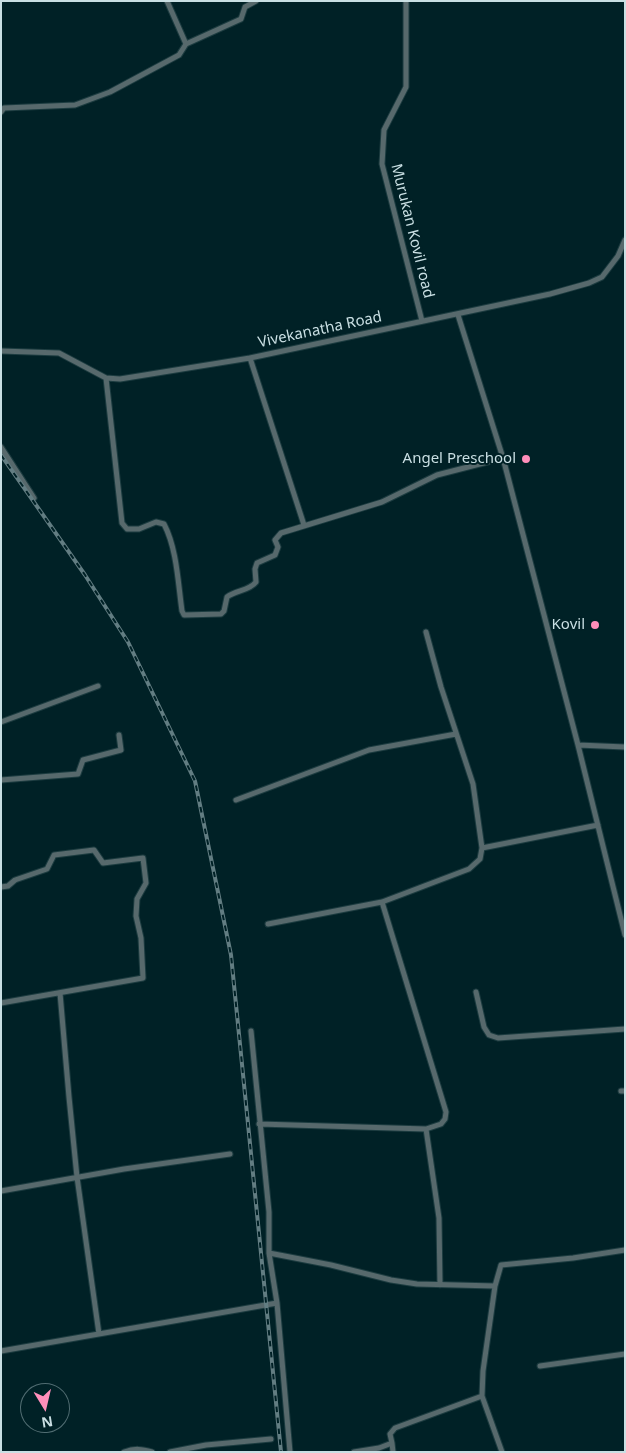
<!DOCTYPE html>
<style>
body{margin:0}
#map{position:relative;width:626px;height:1453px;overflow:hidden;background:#002126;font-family:"Noto Sans",sans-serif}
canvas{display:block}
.frame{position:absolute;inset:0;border:2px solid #c9dfe3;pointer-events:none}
.north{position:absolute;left:20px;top:1383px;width:50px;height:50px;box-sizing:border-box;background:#002126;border:1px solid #506d72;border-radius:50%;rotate:171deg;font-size:14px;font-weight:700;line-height:20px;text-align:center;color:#c9dfe3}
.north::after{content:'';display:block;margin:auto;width:18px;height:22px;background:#ff8eba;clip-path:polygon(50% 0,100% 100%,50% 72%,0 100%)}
</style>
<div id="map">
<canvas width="626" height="1453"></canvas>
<div class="frame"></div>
<div class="north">N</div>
</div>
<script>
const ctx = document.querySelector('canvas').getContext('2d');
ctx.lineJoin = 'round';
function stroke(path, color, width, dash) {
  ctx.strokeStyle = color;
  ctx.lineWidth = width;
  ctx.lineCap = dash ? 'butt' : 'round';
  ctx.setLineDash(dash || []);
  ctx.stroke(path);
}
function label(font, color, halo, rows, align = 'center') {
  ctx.font = font + ' "Noto Sans",sans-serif';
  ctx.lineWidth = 4;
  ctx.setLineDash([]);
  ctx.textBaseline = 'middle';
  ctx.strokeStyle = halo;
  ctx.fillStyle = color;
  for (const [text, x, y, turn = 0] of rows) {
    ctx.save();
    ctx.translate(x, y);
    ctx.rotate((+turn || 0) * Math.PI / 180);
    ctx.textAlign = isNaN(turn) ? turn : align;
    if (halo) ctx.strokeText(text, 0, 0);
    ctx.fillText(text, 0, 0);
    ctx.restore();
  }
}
const minor = new Path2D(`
 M167,1L186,44
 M406,1V87L384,130L382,164L422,321
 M1,112L4,108L75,105L110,92L179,55L186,44L241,19L245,7L256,1
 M458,315L503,458L578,745L625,935
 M1,351L59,353L106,378L120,379L250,358L550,294L589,283L602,277L618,256L625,240
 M250,358L304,525
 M106,378L122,523L127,529H139L156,522L164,524C177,549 178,583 182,611L184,615L221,614L224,611L227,597C236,590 249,591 256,582L255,569L257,563L275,555L278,547L275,540L281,533L382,502L437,475L503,458
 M1,447L34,498
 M1,722L98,686
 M578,745L625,747
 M1,780L78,774L83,760L121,750L119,735
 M236,800L369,750L456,734
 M482,848L598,825
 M1,887L8,886L15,880L47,869L54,855L94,850L103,863L143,858L146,883L137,899L136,916L141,938L143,978L1,1003
 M268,924L382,902L469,869L480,859L482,848L473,784L441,687L426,632
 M476,992L484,1027L489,1035L498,1038L625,1029
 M60,993L69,1097L77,1177L99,1334
 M251,1031L269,1212V1253L277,1303L290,1452
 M621,1091H625
 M259,1124L426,1129L441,1124L445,1119L446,1112L382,902
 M426,1129L439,1218L440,1285
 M1,1191L124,1169L230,1154
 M269,1253L331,1265L391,1280L417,1284L495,1286L501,1265L573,1258L625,1250
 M495,1286L483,1371L482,1396L502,1452
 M1,1351L277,1303
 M540,1366L625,1354
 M392,1443L393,1452
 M124,1452C135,1448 142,1449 152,1452
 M170,1452L206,1445L271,1439
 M354,1452L379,1448L392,1443L390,1434L395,1428L482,1396`);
const rail = new Path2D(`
 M1,455L85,575L128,642L195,781L231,955L281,1452`);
const markers = [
 [526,459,5,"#ff8eba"],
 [595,625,5,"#ff8eba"]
];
const streetNames = [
 ["Murukan Kovil road",412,231,76],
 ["Vivekanatha Road",320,330,-12]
];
const poiNames = [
 ["Angel Preschool",516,459],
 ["Kovil",585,625]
];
stroke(minor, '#1c3c40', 7);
stroke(minor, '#57696c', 5);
stroke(rail, '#627d82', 4);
stroke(rail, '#002126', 2, [5.5]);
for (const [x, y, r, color] of markers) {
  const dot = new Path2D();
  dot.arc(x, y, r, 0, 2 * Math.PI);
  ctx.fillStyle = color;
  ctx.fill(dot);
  stroke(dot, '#002126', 2);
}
label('15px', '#c9dfe3', '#002126', streetNames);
label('15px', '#c9dfe3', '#002126', poiNames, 'right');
</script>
